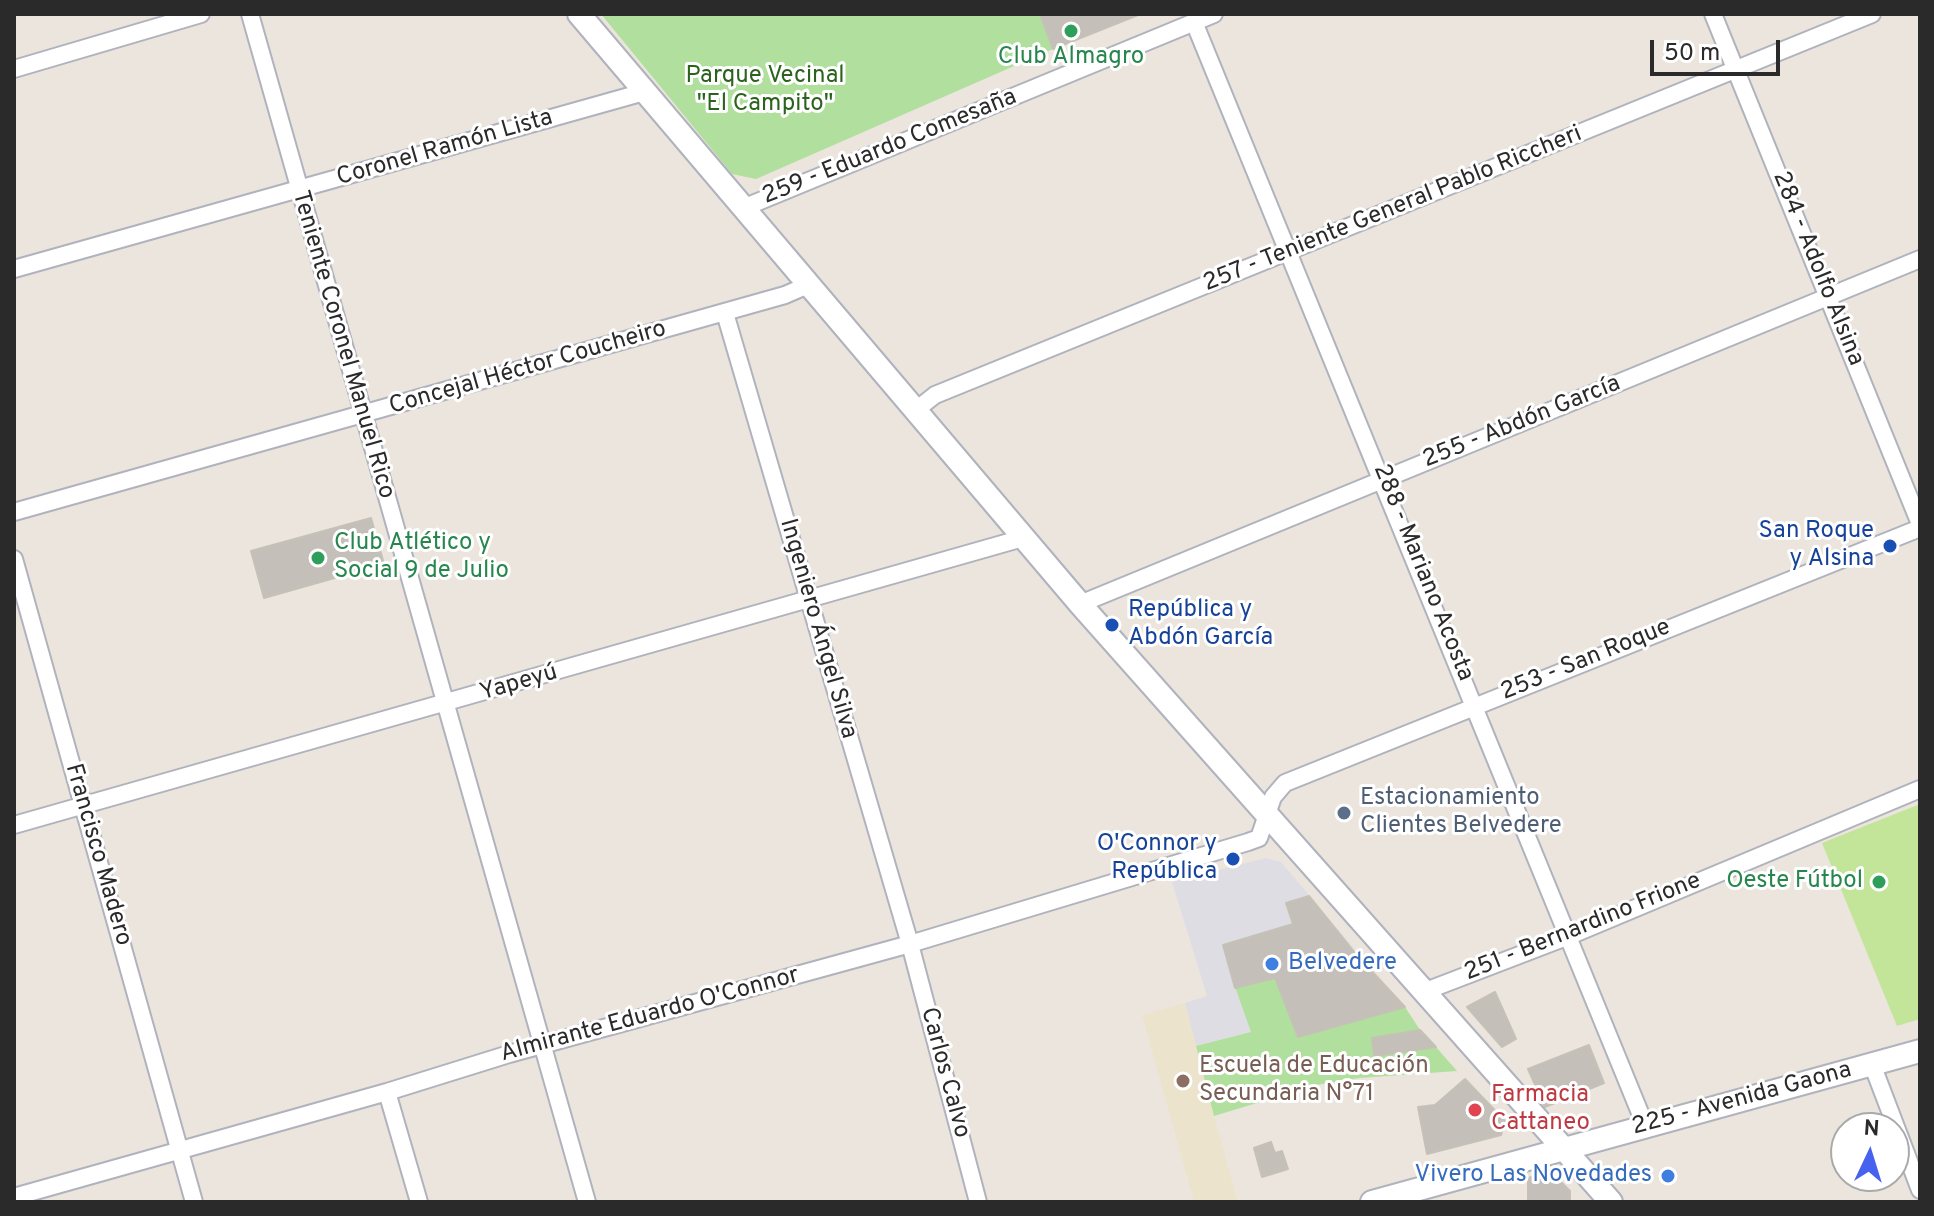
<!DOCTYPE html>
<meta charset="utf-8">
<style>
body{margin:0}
#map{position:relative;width:1934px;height:1216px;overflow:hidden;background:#ebe5dd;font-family:Overpass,sans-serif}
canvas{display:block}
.frame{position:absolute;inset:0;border:16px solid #2a2a2a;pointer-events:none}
.north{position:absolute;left:1830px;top:1112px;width:80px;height:80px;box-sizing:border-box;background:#fff;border:2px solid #aaa;border-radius:50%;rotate:4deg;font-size:22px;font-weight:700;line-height:32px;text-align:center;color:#2a2a2a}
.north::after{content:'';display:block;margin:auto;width:28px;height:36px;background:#4662ef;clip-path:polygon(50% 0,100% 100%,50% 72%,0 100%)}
.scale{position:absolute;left:1650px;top:40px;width:130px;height:36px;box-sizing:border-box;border:4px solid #2a2a2a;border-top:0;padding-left:10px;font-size:24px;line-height:28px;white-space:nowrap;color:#2a2a2a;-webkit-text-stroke:6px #fff;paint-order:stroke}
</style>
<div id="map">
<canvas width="1934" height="1216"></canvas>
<div class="frame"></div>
<div class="north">N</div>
<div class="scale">50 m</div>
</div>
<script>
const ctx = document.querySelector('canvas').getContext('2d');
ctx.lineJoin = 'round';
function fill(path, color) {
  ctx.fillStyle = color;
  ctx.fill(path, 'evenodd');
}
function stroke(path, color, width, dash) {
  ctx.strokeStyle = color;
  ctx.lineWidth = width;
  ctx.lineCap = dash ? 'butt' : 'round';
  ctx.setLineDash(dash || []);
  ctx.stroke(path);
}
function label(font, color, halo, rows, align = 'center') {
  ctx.font = font + ' Overpass,sans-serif';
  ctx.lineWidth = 6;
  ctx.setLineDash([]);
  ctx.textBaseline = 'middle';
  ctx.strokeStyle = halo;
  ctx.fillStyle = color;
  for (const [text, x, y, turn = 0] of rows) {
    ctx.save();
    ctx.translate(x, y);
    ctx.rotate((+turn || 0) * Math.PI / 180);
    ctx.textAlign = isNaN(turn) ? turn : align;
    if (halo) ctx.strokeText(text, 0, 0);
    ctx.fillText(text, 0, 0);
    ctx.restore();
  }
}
const industrial = new Path2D(`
 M1266,858L1281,862L1374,972L1283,998L1276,978L1235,988L1252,1032L1196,1046L1185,1003L1207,996L1172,882Z`);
const education = new Path2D(`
 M1185,1003L1214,1116L1238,1202H1194L1142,1015Z`);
const green = new Path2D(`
 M601,14H1040L1053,49L756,179L732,174Z
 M1276,978L1298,1037L1405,1007L1420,1030L1373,1038L1436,1047L1457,1071L1359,1078L1316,1085L1214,1116L1196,1046L1251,1032L1235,987Z`);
const pitch = new Path2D(`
 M1920,804V1019L1897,1026L1822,843Z`);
const building = new Path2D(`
 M1040,14H1138V15L1053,49Z
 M371,518L384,564L264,598L251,551Z
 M1309,896L1354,952L1405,1007L1298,1037L1275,978L1235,988L1223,945L1293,924L1286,903Z
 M1495,992L1516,1039L1502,1047L1467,1007Z
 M1420,1030L1436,1047L1374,1056L1372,1038Z
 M1589,1045L1604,1083L1545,1107L1528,1069Z
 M1465,1079L1505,1121L1501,1135L1427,1154L1418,1107L1435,1105Z
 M1271,1142L1275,1153L1282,1151L1288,1169L1262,1177L1254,1148Z
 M1544,1173L1556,1177L1570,1191V1202H1528V1178Z`);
const street = new Path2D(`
 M250,14L587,1202
 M1713,14L1920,524
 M1194,22L1645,1125
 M14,69L201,14
 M743,208L1214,14
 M14,269L644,92
 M725,313L910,944L978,1202
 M916,410L935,395L1872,14
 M14,512L785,295L808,285
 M14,559L194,1202
 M1080,604L1920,259
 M14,825L1023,538
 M1423,992L1569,936L1920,789
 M1872,1064L1920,1190
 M387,1092L419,1202
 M14,1197L387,1092L509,1054L910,944L1248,842L1259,838L1273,797L1285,783L1920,528`);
const secondary = new Path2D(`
 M579,14L1080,604L1611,1202
 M1372,1202L1920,1051`);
const markers = [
 [1071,31,8,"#2e9e5b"],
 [1890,546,8,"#1a4fb4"],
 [318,558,8,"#2e9e5b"],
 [1112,625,8,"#1a4fb4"],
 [1344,813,8,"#5c6f8a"],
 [1233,859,8,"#1a4fb4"],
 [1879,882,8,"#2e9e5b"],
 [1272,964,8,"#3f7fe0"],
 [1183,1081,8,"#8d6e63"],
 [1475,1110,8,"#e0444e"],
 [1668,1176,8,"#3f7fe0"]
];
const leisureNames = [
 ["Club Almagro",1071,58],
 ["Club Atlético y",334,544,"left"],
 ["Social 9 de Julio",334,572,"left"],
 ["Oeste Fútbol",1863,882,"right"]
];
const parkNames = [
 ["Parque Vecinal",765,77],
 ["\"El Campito\"",765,105]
];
const streetNames = [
 ["259 - Eduardo Comesaña",890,148,-22],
 ["Coronel Ramón Lista",445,149,-16],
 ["257 - Teniente General Pablo Riccheri",1393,210,-22],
 ["284 - Adolfo Alsina",1817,269,68],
 ["Teniente Coronel Manuel Rico",342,345,74],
 ["Concejal Héctor Coucheiro",528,369,-16],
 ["255 - Abdón García",1522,423,-22],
 ["288 - Mariano Acosta",1422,573,68],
 ["Ingeniero Ángel Silva",817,629,74],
 ["253 - San Roque",1586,661,-22],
 ["Yapeyú",519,684,-16],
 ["Francisco Madero",97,855,74],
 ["251 - Bernardino Frione",1583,928,-22],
 ["Almirante Eduardo O'Connor",650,1016,-15],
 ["Carlos Calvo",944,1073,75],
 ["225 - Avenida Gaona",1742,1100,-15]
];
const transitNames = [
 ["San Roque",1874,532],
 ["y Alsina",1874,560],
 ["República y",1128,611,"left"],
 ["Abdón García",1128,639,"left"],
 ["O'Connor y",1217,845],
 ["República",1217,873]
];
const serviceNames = [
 ["Estacionamiento",1360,799],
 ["Clientes Belvedere",1360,827]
];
const shopNames = [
 ["Belvedere",1288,964],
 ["Vivero Las Novedades",1652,1176,"right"]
];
const educationNames = [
 ["Escuela de Educación",1199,1067],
 ["Secundaria N°71",1199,1095]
];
const healthNames = [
 ["Farmacia",1491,1096],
 ["Cattaneo",1491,1124]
];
fill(industrial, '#dfdde4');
fill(education, '#ece3cd');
fill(green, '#b1df9d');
fill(pitch, '#c3e599');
fill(building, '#c4bfb8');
stroke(building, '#c6c1b7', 2);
stroke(street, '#b0b3bd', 20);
stroke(secondary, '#b0b3bd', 26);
stroke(street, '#fff', 16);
stroke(secondary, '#fff', 22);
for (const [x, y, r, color] of markers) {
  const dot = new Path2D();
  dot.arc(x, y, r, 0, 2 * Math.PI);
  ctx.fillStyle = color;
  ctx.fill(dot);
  stroke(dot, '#fff', 3);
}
label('24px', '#27864d', '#fff', leisureNames);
label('24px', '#2b631e', '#fff', parkNames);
label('24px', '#2a2a2a', '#fff', streetNames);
label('24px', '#164399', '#fff', transitNames, 'right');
label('24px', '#4e5e75', '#fff', serviceNames, 'left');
label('24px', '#366cbe', '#fff', shopNames, 'left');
label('24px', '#785e54', '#fff', educationNames, 'left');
label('24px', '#be3a42', '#fff', healthNames, 'left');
</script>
